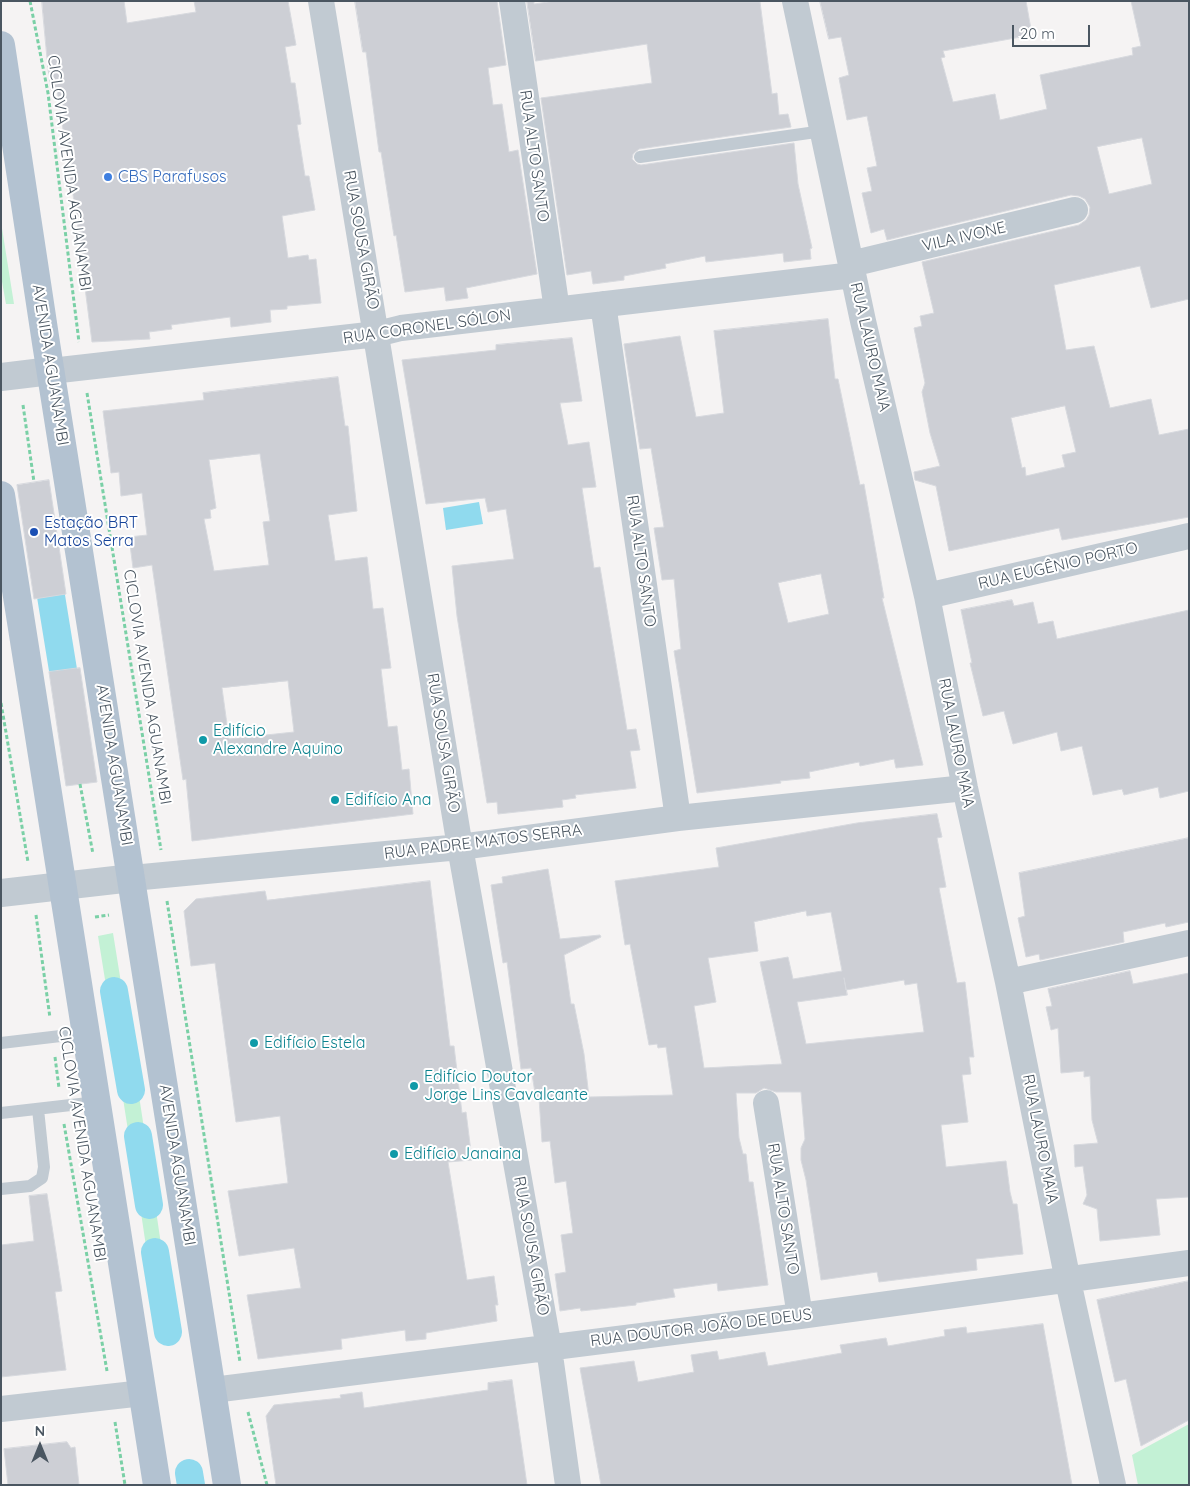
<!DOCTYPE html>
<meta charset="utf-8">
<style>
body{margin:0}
#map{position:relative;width:1190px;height:1486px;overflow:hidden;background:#f5f3f3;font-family:Quicksand,sans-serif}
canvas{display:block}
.frame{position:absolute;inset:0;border:2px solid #4a5661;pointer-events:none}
.north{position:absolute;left:15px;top:1421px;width:50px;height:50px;-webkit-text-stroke:4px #fff;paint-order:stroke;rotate:0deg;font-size:14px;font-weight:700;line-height:20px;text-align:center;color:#4a5661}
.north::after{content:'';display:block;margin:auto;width:18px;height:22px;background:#4a5661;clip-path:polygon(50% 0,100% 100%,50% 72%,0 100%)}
.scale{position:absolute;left:1012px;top:25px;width:78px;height:22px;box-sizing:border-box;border:2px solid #4a5661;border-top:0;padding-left:6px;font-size:15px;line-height:18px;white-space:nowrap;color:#4a5661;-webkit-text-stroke:4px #fff;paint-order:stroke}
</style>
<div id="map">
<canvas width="1190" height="1486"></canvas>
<div class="frame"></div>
<div class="north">N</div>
<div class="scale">20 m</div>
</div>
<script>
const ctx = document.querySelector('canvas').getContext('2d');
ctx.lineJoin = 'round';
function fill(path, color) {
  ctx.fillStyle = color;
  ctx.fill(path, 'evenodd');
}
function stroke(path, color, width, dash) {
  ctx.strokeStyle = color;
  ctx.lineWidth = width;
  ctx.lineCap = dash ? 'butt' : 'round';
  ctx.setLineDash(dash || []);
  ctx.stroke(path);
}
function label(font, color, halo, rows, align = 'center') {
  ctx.font = font + ' Quicksand,sans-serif';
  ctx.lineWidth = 4;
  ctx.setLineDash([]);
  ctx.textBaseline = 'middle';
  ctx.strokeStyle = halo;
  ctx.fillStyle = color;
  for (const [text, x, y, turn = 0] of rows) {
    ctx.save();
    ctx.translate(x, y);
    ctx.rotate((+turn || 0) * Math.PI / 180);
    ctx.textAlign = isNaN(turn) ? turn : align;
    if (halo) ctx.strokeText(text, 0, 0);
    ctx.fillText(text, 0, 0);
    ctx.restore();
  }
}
const green = new Path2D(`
 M1,222L14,304H6L1,276Z
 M113,933L122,989L107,992L98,936Z
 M138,1089L145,1135L129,1137L122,1092Z
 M155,1204L162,1251L147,1253L140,1206Z
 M1189,1424V1485H1138L1132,1455Z`);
const water = new Path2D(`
 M479,502L483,524L446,530L443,508Z`);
const canal = new Path2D(`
 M51,596L63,670
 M114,991L131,1090
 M138,1136L149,1205
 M155,1252L168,1332
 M189,1473L191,1485`);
const building = new Path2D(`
 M42,1H124L127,23L196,12L194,1H288L296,45L285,47L291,83H295L301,124L297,125L305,176H309L315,210L282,216L288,258L308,255L309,260L316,259L321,303L287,306V309L270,310L271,322L231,327L230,317L171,325L172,329L149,332L150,339L92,342L84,280H86L57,90H51L48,69Z
 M355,1H497L506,65L488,68L493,105L502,104L509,152L518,150L537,274L466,288L468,298L446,301L444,287L405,292L396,235L394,236L381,152H379L366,52H363Z
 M527,1H534V4L555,1L760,2L772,94L777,93L779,115L788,114L791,127L639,149L633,154L632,159L637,164L641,165L794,143L798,184L812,248L810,249L811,259L784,262L783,253L706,262L705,256L665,264L666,268L624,276V280L593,284L591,271L567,275L541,98L652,83L647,44L536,61Z
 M820,1H1026L1032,35L943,51L945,57L941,58L953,102L995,94L1000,120L1047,109L1040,75L1133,55L1132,48L1141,46L1131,1H1189V299L1151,308L1140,266L1054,285L1066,350L1094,346L1110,408L1151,399L1159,435L1189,429V517L1062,540L1059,528L949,551L936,486L915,480L914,472L940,466L930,433L922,392L925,383L914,328L922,326L920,316L934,313L922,262L1079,225L1086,220L1089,215L1090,207L1085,199L1079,196L1071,195L887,240L884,229L871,233L862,193L872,191L867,168L877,166L867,116L847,120L839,78L849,75L841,37L829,39ZM1142,138L1152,184L1109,194L1097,147ZM1065,406L1076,452L1062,455L1065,467L1026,476L1025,467L1022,468L1011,418Z
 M828,319L835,379H838L860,485L864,484L884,598H882L923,765L896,768L894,759L860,766L859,762L809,772L810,778L780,781L781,783L697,793L674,651L681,649L674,579L662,580L654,528L664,527L651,448L640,449L624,344L680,336L696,417L724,413L714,331ZM821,574L829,614L788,623L778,583Z
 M572,338L582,401L560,403L568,445L589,442L596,487L582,488L594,568L600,567L627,730L636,729L640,750L630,751L636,788L575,795L576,798L562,800L563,807L498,814L497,802L487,803L457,616L452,566L514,559L506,509L488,512L485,498L426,504L402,360L496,350V345Z
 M338,377L345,426H348L357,511L328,515L335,561L367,557L373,609L383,608L391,668L381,669L388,727L397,726L402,770L409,769L413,814L192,841L186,779L183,780L152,565L133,568L129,537L147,535L142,493L121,496L119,472L111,473L103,411L204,400L203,393ZM260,454L270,521L263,522L269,565L214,571L204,519L211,518L210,510L216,508L209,460ZM288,681L294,732L229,739L222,688Z
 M49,480L66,594L34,599L17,485Z
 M1012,600L1014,606L1033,602L1038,624L1053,621L1057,639L1189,610V791L1160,798L1158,787L1124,795L1122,789L1093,795L1082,746L1061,751L1057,732L1013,744L1004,711L983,716L970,663H972L961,610Z
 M80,668L97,782L66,786L49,672Z
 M937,814L942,837L937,838L946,887L939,888L957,983L965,982L974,1057H969L971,1074L962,1075L968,1122L941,1125L946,1167L1006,1161L1010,1192L1013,1204H1017L1023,1254L976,1259L977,1270L903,1279L879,1282L877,1272L821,1280L806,1180L801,1160V1148L805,1139L801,1092H776L764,1088L756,1093H736L739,1138L743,1154H746L749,1182H753L768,1285L718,1291L717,1283L673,1289L675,1297L636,1303V1305L581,1311L580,1308L560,1311L555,1274L566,1272L561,1235L573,1233L566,1181L555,1183L550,1141L542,1142L539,1098L536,1099L531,1068L521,1069L507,962L503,963L491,885L503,883L502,877L548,869L560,939L600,935L601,937L564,955L571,1004H574L584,1054L589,1097L673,1095L666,1047L658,1048L657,1044L649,1045L630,944L625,945L615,881L719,867L716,848L857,823ZM806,911L807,916L831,912L842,971L793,979L788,957L760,962L782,1064L704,1068L694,1006L716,1002L708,958L758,951L754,922ZM844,978L846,990L904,980L905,985L917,983L924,1032L806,1044L797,1002L847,995Z
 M1189,838V922L1166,927L1165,923L1123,932L1124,942L1040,960L1039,954L1026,957L1018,918L1025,916L1019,873Z
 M430,881L450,1046H454L462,1113L466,1112L472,1160L448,1162L467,1280L494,1276L498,1305H495L497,1321L426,1333V1339L406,1341L405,1330L341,1339L342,1349L258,1359L247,1295L301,1288L294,1248L239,1256L228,1191L288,1183L280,1116L236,1122L215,963L191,966L184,911L196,899L265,891L267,900Z
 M1130,971L1133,984L1189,973V1197L1156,1199L1160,1235L1100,1241L1097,1209L1083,1204L1087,1195L1083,1166L1075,1167L1074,1145L1098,1143L1092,1120L1090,1076L1084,1077V1071L1061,1073L1058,1028L1051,1030L1046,1007L1052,1006L1048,989Z
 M47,1194L62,1291L55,1292L66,1370L1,1377V1245L34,1241L29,1196Z
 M1189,1281V1420L1141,1446L1126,1379L1115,1382L1097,1300Z
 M1043,1324L1072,1485H601L580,1368L634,1361L638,1382L694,1372L691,1355L717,1351L719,1360L765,1352L768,1366L842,1353L840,1345L886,1338L888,1346L945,1336L944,1330L966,1327L967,1333Z
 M512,1380L527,1485H276L266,1416L274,1405L341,1398L340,1395L362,1392L364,1408L488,1390V1383Z
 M67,1442L71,1448L75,1447L79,1485H8L4,1449Z`);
const path = new Path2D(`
 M30,1L48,93L79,342
 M87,393L161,850
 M23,405L34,482
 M1,703L28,862
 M80,784L93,854
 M167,901L240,1362
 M36,915L50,1018
 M95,917L109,915
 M55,1057L59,1088
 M64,1124L107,1371
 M248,1412L267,1485
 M115,1422L125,1485`);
const service = new Path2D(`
 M640,157L823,131
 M1,1043L86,1033
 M1,1113L97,1102
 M1,1189L30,1186L42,1178L44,1167L38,1109`);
const minor = new Path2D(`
 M321,1L460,847L549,1348L568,1485
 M512,1L557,310
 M795,1L863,321L927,596L965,788L1008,982L1068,1281L1113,1485
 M851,264L1075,210
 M603,304L678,818
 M51,371L377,334L401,328L853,275
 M927,596L1189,536
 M132,878L460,847L678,818L965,788
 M1008,982L1189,943
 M766,1103L800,1316
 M213,1390L800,1316L1189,1263
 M1,1409L143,1393`);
const tertiary = new Path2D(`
 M1,377L51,371
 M1,893L132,878`);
const primary = new Path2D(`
 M1,45L46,343L227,1485
 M1,495L157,1485`);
const markers = [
 [108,177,5,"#3f7fe0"],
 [34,532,5,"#1a4fb4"],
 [203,740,5,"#0f9aa8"],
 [335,800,5,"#0f9aa8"],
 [254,1043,5,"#0f9aa8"],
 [414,1086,5,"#0f9aa8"],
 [394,1154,5,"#0f9aa8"]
];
const streetNames = [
 ["RUA ALTO SANTO",534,156,82],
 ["CICLOVIA AVENIDA AGUANAMBI",69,173,82],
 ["VILA IVONE",964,237,-13],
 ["RUA SOUSA GIRÃO",361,240,80],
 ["RUA CORONEL SÓLON",427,327,-8],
 ["RUA LAURO MAIA",870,347,77],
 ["AVENIDA AGUANAMBI",50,365,81],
 ["RUA ALTO SANTO",641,561,82],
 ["RUA EUGÊNIO PORTO",1058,566,-13],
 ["CICLOVIA AVENIDA AGUANAMBI",147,687,81],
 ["RUA SOUSA GIRÃO",443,743,81],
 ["RUA LAURO MAIA",956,743,79],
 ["AVENIDA AGUANAMBI",114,765,81],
 ["RUA PADRE MATOS SERRA",483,842,-7],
 ["RUA LAURO MAIA",1040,1139,79],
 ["CICLOVIA AVENIDA AGUANAMBI",82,1144,81],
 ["AVENIDA AGUANAMBI",177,1165,81],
 ["RUA ALTO SANTO",783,1209,81],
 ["RUA SOUSA GIRÃO",531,1246,80],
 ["RUA DOUTOR JOÃO DE DEUS",701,1328,-7]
];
const shopNames = [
 ["CBS Parafusos",118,177]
];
const transitNames = [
 ["Estação BRT",44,523],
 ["Matos Serra",44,541]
];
const cultureNames = [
 ["Edifício",213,731],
 ["Alexandre Aquino",213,749],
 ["Edifício Ana",345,800],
 ["Edifício Estela",264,1043],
 ["Edifício Doutor",424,1077],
 ["Jorge Lins Cavalcante",424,1095],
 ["Edifício Janaina",404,1154]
];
fill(green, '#c3f1d5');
fill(water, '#90daee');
stroke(canal, '#90daee', 28);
fill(building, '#cdcfd5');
stroke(building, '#d7d9de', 1);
stroke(path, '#7ad0a6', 3, [4, 2.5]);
stroke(service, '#c1cad2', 12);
stroke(minor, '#c1cad2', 26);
stroke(tertiary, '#c1cad2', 28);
stroke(primary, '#b3c2d1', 28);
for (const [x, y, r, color] of markers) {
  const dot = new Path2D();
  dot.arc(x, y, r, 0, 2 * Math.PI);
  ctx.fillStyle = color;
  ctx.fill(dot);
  stroke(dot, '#fff', 2);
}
label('16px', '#4a5661', '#fff', streetNames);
label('16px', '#366cbe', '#fff', shopNames, 'left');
label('16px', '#164399', '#fff', transitNames, 'left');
label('16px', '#0d838f', '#fff', cultureNames, 'left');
</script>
